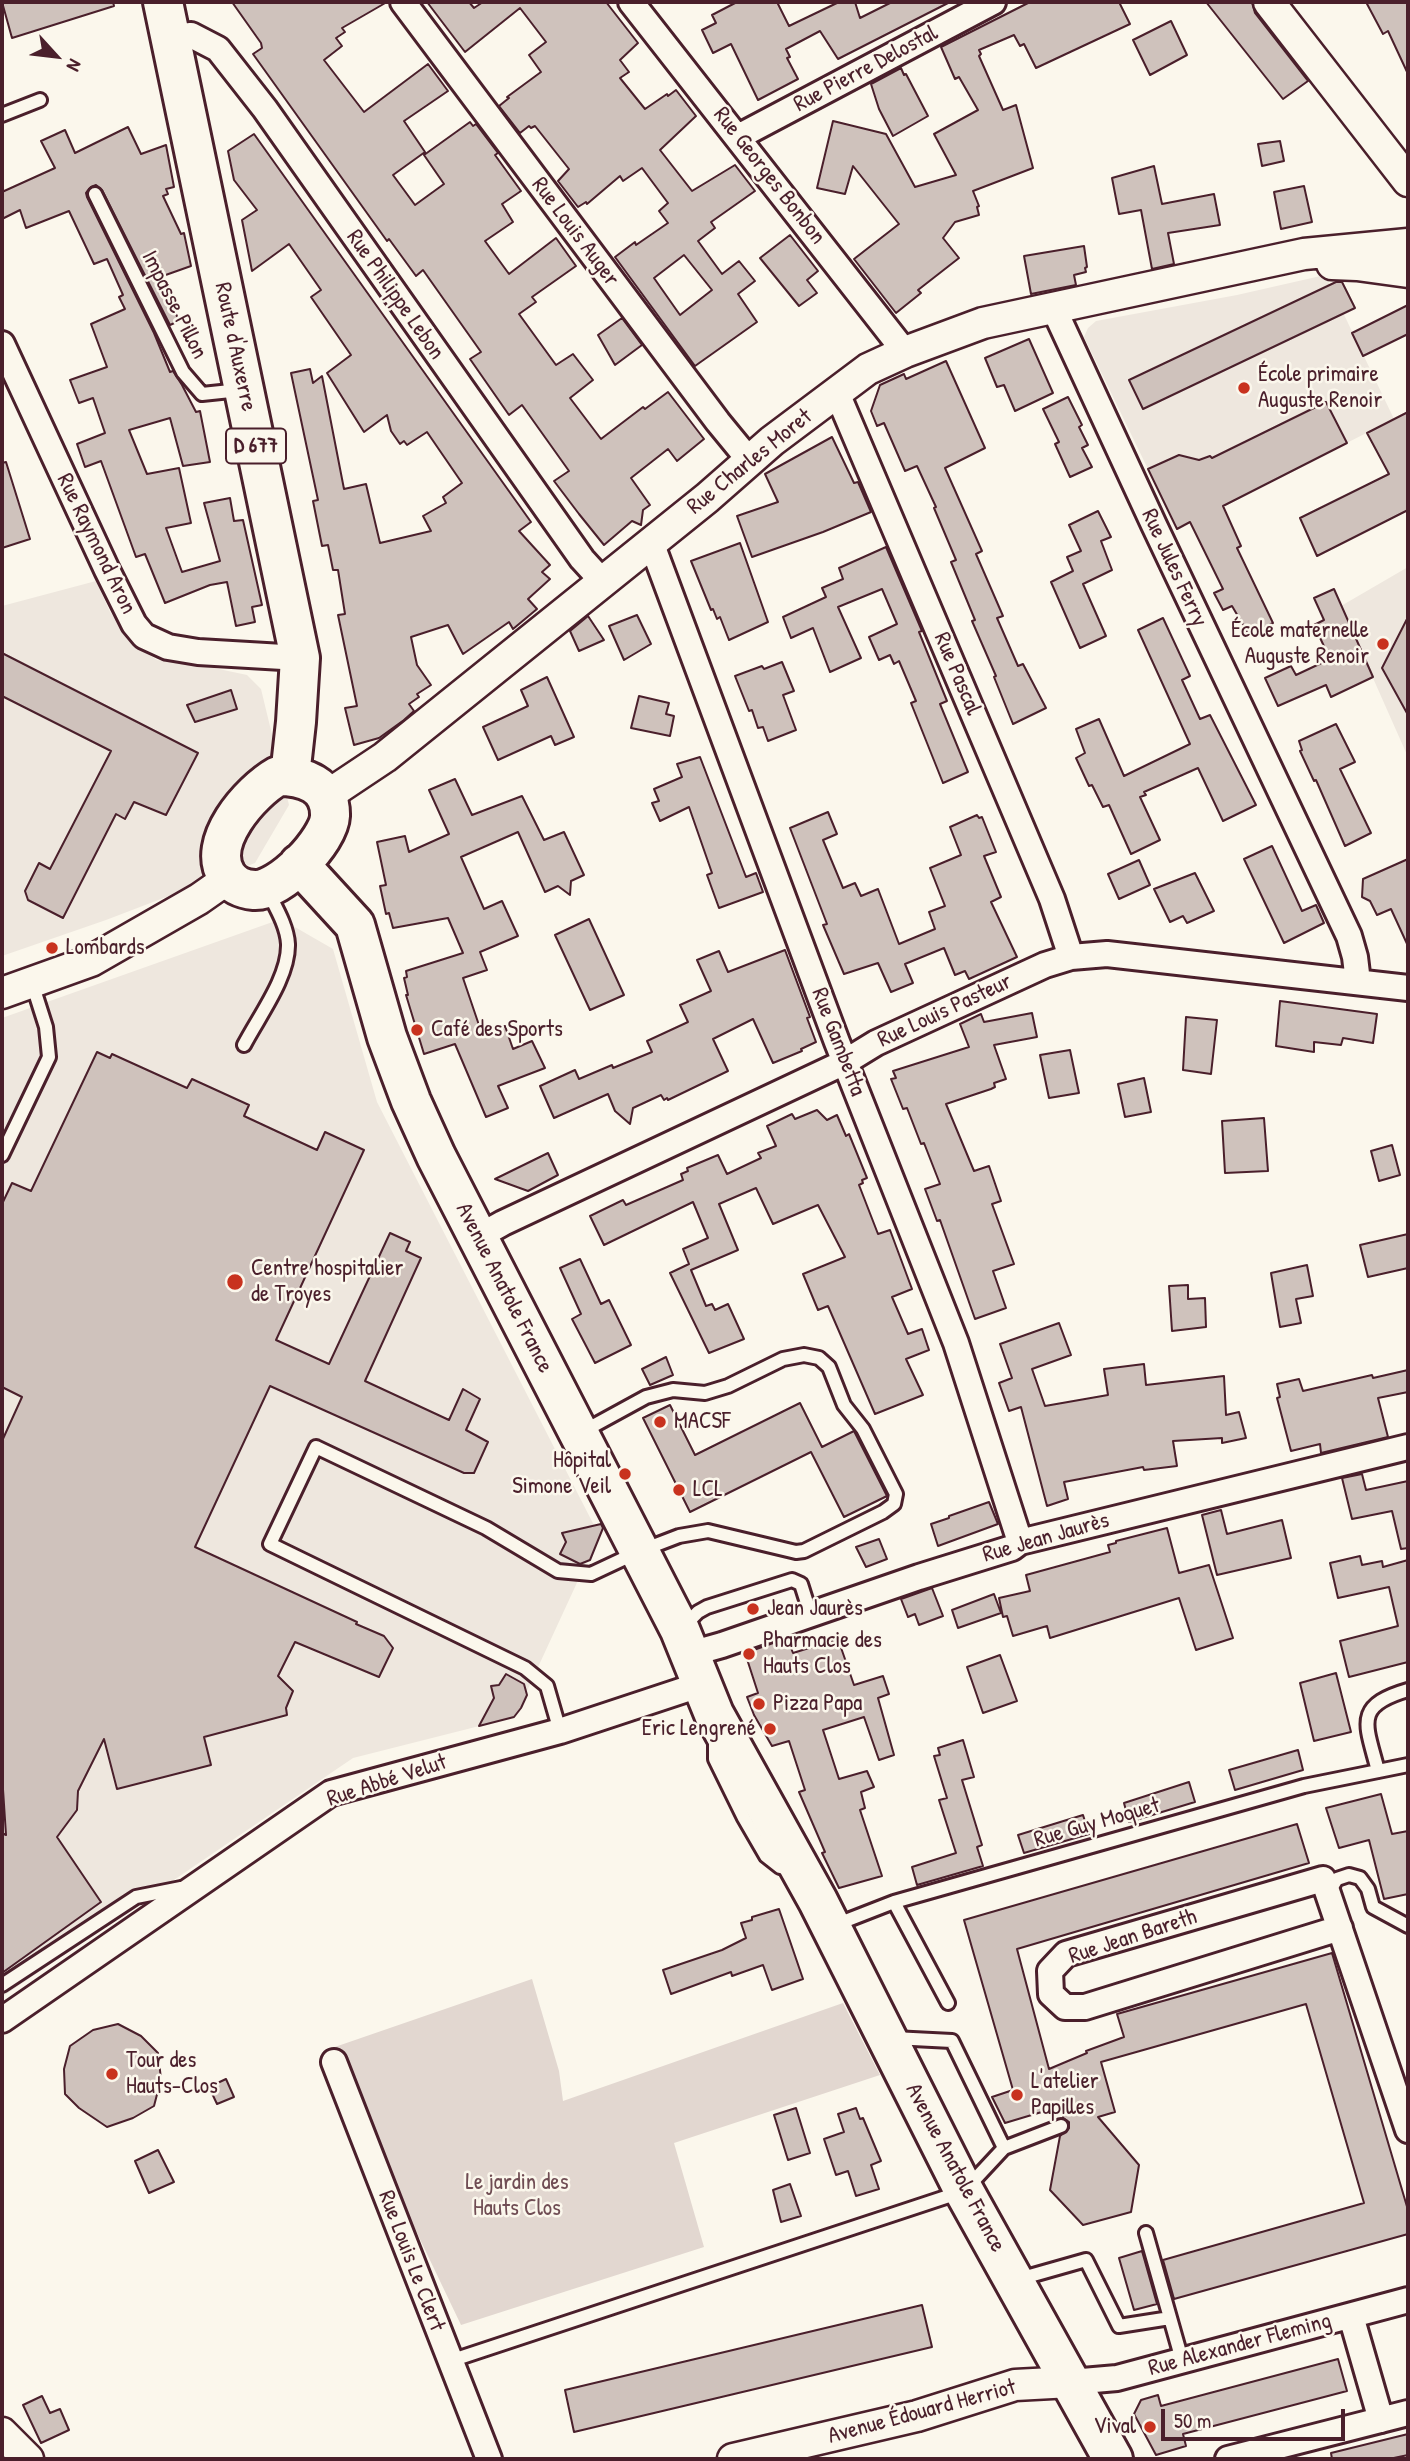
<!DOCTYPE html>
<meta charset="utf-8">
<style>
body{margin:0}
#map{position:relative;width:1410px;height:2461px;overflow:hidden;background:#fbf7ec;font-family:"Patrick Hand",sans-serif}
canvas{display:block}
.frame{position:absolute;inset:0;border:4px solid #4a1f2b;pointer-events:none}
.north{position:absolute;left:21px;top:21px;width:70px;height:70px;-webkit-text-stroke:5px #fbf7ec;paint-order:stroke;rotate:117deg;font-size:19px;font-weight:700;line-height:28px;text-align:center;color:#4a1f2b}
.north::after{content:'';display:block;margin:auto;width:24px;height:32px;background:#4a1f2b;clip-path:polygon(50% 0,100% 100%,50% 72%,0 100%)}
.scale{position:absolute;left:1161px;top:2409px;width:184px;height:32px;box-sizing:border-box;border:4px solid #4a1f2b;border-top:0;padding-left:9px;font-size:21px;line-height:24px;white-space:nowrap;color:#4a1f2b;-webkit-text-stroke:5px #fbf7ec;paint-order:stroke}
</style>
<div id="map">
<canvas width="1410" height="2461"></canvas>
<div class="frame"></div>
<div class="north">N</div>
<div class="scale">50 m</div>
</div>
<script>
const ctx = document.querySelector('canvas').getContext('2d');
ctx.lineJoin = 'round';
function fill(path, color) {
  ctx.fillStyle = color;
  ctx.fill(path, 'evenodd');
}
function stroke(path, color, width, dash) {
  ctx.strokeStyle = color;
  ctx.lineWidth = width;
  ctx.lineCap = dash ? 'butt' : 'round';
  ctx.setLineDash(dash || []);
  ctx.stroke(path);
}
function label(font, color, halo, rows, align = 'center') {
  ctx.font = font + ' "Patrick Hand",sans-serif';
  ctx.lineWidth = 5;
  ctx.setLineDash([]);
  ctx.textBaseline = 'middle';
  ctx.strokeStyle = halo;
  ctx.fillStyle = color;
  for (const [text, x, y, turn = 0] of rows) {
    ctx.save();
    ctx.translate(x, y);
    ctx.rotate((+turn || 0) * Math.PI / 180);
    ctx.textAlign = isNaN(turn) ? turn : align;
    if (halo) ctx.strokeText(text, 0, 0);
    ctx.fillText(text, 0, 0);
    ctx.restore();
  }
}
const built = new Path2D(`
 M1325,275L1394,419L1177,529L1084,337L1088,328L1096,321L1237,295Z
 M1408,567V757L1341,606Z
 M96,581L110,612L134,645L157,660L214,668L247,675L261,689L289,805L255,863L106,920L2,956V606Z
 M281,919L333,949L377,1102L599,1535L515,1717L353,1758L2,1997V1018Z`);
const green = new Path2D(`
 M532,1979L559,2071L563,2101L843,2003L880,2075L674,2143L704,2247L461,2325L329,2049Z`);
const building = new Path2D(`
 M2,2H113L114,6L12,38Z
 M232,2H387L342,28L345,32L336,38L342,46L324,60L364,112L428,64L448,91L404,121L425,152L393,175L415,205L444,184L424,155L470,122L473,126L476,124L498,153L495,155L521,191L502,204L513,222L485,241L509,274L556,238L576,266L532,297L536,302L519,314L556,365L573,354L593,380L570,398L601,439L643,407L645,409L668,392L704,439L677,461L668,449L631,478L650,505L643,510L641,525L632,521L604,545L579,514L554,481L569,471L522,405L509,415L470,359L481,352L423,270L416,276L389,239L387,241L253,54L262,48L261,43Z
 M427,2H469L474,8L483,2H606L638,43L620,60L629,72L620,78L645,109L667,94L668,96L676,90L696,116L660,150L692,191L735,165L755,191L711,222L715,228L698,241L722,274L739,261L755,281L738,294L757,322L695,366L615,257L635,242L636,245L668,223L659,211L668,203L642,168L623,181L620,176L587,204L586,202L578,207L558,181L569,169L535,126L531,128L529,126L520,133L499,106L509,98L507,97L541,72L529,55L546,42L520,8L465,52ZM684,255L712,290L680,315L654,278Z
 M737,2H777L789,26L839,2H855L860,18L892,2H950L838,59L820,31L786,49L790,57L787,58L798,79L758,100L731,44L713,53L702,30L716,23L712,15Z
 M1030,2H1119L1130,24L1036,68L1024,44L1020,46L1014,35L979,50L981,54L979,56L1003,110L1016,105L1033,168L973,191L979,206L977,207L979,215L955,222L943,238L959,258L918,290L921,293L896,313L854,259L899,224L853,166L845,194L817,188L833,121L886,134L915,187L956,175L934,134L978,110L959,77L955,79L941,47Z
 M1206,2H1252L1255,13L1308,81L1283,99Z
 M1366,2H1408V74L1388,31L1383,34Z
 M1171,21L1187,55L1150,75L1133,40Z
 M901,68L904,75L906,74L928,116L893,136L879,109L871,84Z
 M128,127L141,154L166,145L174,187L166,189L168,194L163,196L181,234L184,233L191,266L160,277L179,321L170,325L102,190L96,185L91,187L86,193L87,197L154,333L170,372L173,371L182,385L196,412L200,411L210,462L183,466L170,418L129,430L147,474L179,468L191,523L166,528L182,572L220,561L204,503L230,498L234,521L243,520L262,605L252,607L255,622L236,626L227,582L210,585L165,603L145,554L136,557L101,461L85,467L77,444L105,433L93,398L79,403L70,380L107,367L91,324L125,309L119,297L123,295L107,259L94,264L69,211L26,228L20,210L2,219V192L55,168L41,141L65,130L75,153Z
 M254,134L531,522L519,531L550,565L542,572L550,579L528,599L537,609L513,629L509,622L463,654L448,625L411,637L417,665L431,685L417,694L419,697L409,704L414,711L404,720L379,738L354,745L345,708L357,706L338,615L345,614L338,570H333L328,545L322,546L313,501L318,500L291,373L310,369L313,383L322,376L344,489L366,484L380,543L431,531L423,516L446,503L443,497L462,483L427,432L407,445L404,441L400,444L391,431L387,415L364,432L327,373L351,355L311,297L321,290L289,244L252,271L242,220L257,210L234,180L228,151Z
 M1280,141L1284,161L1262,166L1258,144Z
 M1154,166L1162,204L1214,194L1220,225L1168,233L1174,264L1152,269L1141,210L1119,214L1112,178Z
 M1304,186L1312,222L1281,229L1274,192Z
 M790,235L818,271L807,280L817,293L799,306L760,258Z
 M1084,246L1087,267L1085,268L1086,272L1074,275L1076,285L1031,294L1024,256Z
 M1336,282H1342L1355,308L1143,409L1129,380Z
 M1408,305V334L1363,356L1352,333Z
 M622,318L642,345L615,365L598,335Z
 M1029,339L1053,393L1015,411L1004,385L997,387L985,358Z
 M946,361L985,448L945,468L982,551L976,554L1003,616L997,618L1018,666L1023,664L1046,708L1013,724L994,677L996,676L972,621L975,620L951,562L956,560L934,508L936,507L917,466L905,471L884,423L877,426L871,411L880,385L904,374L906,379Z
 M1068,397L1082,425L1079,427L1088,445L1082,448L1092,467L1070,477L1055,444L1059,442L1043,409Z
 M1326,402L1347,443L1223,506L1241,546L1237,548L1273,623L1249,635L1232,606L1223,610L1214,593L1223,589L1190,522L1177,529L1148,469L1179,455L1199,460L1210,456L1212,458Z
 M1408,412V510L1317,556L1300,518L1389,474L1367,433Z
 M832,437L854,483L858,482L871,512L823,532L752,557L737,516L778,502L765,474Z
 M6,462L30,539L2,548V463Z
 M1098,511L1111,537L1101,541L1112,570L1083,584L1106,636L1080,648L1051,582L1073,571L1067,557L1081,551L1069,525Z
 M740,543L768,622L729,640L720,617L717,619L713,609L711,610L691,561Z
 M886,547L922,631L919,632L947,701L940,704L968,772L943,783L911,703L916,701L899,661L894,664L890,655L879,660L869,637L897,624L882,589L838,607L861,658L830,672L813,628L791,638L783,617L826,597L822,588L843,579L839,568Z
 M1334,589L1373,677L1331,697L1326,685L1278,706L1265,678L1291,666L1296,675L1330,659L1314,625L1324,620L1314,598Z
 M637,615L651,644L624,660L609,626Z
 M588,616L604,640L579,651L570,631Z
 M1408,617V715L1382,668Z
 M1163,618L1190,676L1182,680L1200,719L1210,715L1256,805L1223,821L1198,768L1144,792L1146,795L1140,797L1160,840L1131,854L1109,805L1103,807L1092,785L1089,786L1076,758L1085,753L1076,729L1099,719L1124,776L1190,744L1138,630Z
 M2,653L198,753L166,815L134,802L125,819L116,814L63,918L28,900L25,891L39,863L50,869L111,751L2,696Z
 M782,662L794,691L783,695L796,730L768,741L763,727L758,728L752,710L749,711L735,676L762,666L764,669Z
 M547,677L574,737L555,745L551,736L498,760L483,727L528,706L521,690Z
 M231,690L237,709L195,722L187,705Z
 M639,696L669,703L666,714L674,716L670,736L631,728Z
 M1336,724L1355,762L1340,769L1371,833L1345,846L1316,780L1314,781L1300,751L1302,750L1299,741Z
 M700,757L746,877L756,873L763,892L719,908L707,875L712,873L689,807L660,821L652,803L659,801L654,789L682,777L677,764Z
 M455,779L472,815L522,796L544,840L564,832L584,875L571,881L570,895L558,886L545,892L518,832L461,857L484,909L502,901L518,936L480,952L487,970L463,978L482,1034L505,1026L513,1049L532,1041L545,1068L498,1086L508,1108L486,1117L455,1044L424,1054L406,995H408L404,978L407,977L406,971L463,953L448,918L393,928L389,913L386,914L380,886L386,885L377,842L405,836L409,852L449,834L429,790Z
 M828,812L837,834L823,840L843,888L855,883L861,896L878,889L899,944L935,929L929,912L945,906L930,868L961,855L950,827L977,815L979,818L982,817L996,852L984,856L1001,897L991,902L1017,957L969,979L965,971L955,975L944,948L905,964L913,983L891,992L878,963L844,974L823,925L827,924L790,828Z
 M1272,846L1302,911L1316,905L1324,923L1284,943L1244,859Z
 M1408,859V946L1391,909L1377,915L1370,901L1362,897L1363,879Z
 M1139,860L1150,885L1119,899L1108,874Z
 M1195,873L1214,911L1187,923L1183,916L1170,922L1154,889Z
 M589,919L624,995L590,1010L555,935Z
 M785,950L810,1017L807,1018L816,1042L801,1049L802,1051L773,1063L753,1019L713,1039L728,1071L668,1100L667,1098L664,1100L661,1095L633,1108L630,1124L615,1111L608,1094L554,1118L540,1086L575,1070L579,1079L612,1065L613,1068L652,1052L647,1041L688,1022L680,1005L711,991L697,960L719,951L728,972Z
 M1280,1001L1377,1014L1373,1043L1343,1038L1341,1045L1314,1042V1052L1276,1046Z
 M1032,1013L1037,1037L994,1045L1006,1079L994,1083L995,1087L991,1089L946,1104L974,1171L989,1166L1001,1201L992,1204L1014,1264L993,1271L1006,1308L975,1319L940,1220L937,1221L925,1189L940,1184L924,1143L921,1144L907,1108L903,1109L891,1079L896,1078L893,1071L969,1047L960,1024L981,1014L984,1022Z
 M1186,1017L1217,1020L1211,1074L1183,1070Z
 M1070,1050L1079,1093L1049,1098L1040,1055Z
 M97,1052L110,1058L112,1054L187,1088L192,1079L249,1105L244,1116L317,1150L325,1132L364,1150L276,1340L329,1364L390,1233L410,1242L406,1251L421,1258L365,1381L449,1420L463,1389L480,1399L466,1430L488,1442L474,1473H464L270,1386L195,1547L357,1622L356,1624L384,1636L393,1648L379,1677L295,1642L278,1676L293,1691L286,1708L287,1715L204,1737L211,1765L117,1789L104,1739L78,1791L77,1810L57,1837L101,1902L2,1973V1833L6,1835L2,1774V1441L22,1397L2,1387V1204L12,1183L31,1191Z
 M1144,1078L1151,1112L1125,1117L1118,1084Z
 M817,1110L827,1120L837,1115L846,1136L849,1134L867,1178L862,1180L863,1183L859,1185L878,1234L890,1230L912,1289L892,1297L908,1334L922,1329L929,1350L906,1359L923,1395L875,1414L828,1306L818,1310L803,1274L845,1257L818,1205L773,1224L756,1188L719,1204L738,1250L691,1270L706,1306L712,1304L715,1310L728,1304L744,1339L709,1353L670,1273L689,1264L683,1249L708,1238L693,1202L604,1245L590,1216L623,1200L626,1205L683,1180L681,1174L688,1171L687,1168L718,1155L727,1174L761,1158L758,1153L776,1146L767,1126L792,1114L795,1119Z
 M1264,1118L1268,1171L1225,1173L1222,1121Z
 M1392,1145L1400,1175L1379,1181L1371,1151Z
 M548,1153L558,1175L528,1191L495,1179Z
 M1408,1234V1268L1368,1277L1360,1245Z
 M580,1259L601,1304L609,1300L631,1345L595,1363L572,1319L581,1314L560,1268Z
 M1307,1265L1313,1296L1296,1299L1301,1323L1280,1327L1271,1273Z
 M1188,1285V1299L1205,1298L1206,1327L1172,1331L1169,1286Z
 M1059,1323L1071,1355L1032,1369L1045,1406L1108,1395L1104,1369L1144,1364L1146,1385L1224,1376L1226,1415L1239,1412L1246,1438L1222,1443V1438L1173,1441L1177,1466L1144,1470L1143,1467L1064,1482L1068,1499L1047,1506L1021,1407L1009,1411L999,1383L1012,1378L1000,1344Z
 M666,1357L673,1375L650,1385L642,1369Z
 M1408,1370V1392L1378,1398L1388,1437L1321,1453L1320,1444L1291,1451L1277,1398L1280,1397L1277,1384L1299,1379L1303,1391L1372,1375L1373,1378Z
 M800,1403L822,1447L854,1431L887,1496L844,1517L811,1452L690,1512L643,1418L670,1405L695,1455Z
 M1362,1474L1366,1490L1408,1481V1548L1401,1549L1392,1511L1352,1519L1342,1478Z
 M989,1502L998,1524L938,1546L931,1524L949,1518V1516Z
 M1221,1510L1227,1534L1282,1520L1291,1558L1217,1575L1202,1515Z
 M601,1524L603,1528L590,1560L580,1564L560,1554L566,1542L562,1533Z
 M1167,1528L1179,1573L1209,1565L1233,1638L1196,1650L1179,1598L1050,1638L1047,1626L1013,1636L1007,1616L1003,1617L999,1598L1030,1591L1026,1575L1110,1552L1108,1545L1116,1543V1541Z
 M879,1539L887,1559L866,1567L856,1547Z
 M1360,1556L1362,1565L1382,1561L1383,1567L1408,1560V1662L1349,1677L1340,1641L1398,1626L1389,1587L1338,1598L1330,1563Z
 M932,1588L943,1616L919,1625L915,1614L908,1617L901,1599Z
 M994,1594L1001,1613L958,1628L952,1610Z
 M787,1638L793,1653L838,1639L854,1685L883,1676L889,1694L878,1698L894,1755L879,1760L864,1717L823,1730L839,1779L867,1771L874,1787L861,1792L865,1808L860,1810L882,1876L839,1888L822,1853L825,1852L799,1792L805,1790L789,1741L772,1746L754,1715L747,1697L758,1693L747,1659L751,1651Z
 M1000,1655L1017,1701L983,1713L967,1667Z
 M1336,1673L1351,1732L1314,1741L1300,1683Z
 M506,1674L524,1684L527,1695L521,1708L514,1717L479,1726L494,1698L491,1686L499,1685Z
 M963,1740L974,1777L962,1780L982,1845L977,1847L983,1866L917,1885L912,1867L956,1853L939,1800L947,1798L934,1756L940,1755L938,1748Z
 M1298,1750L1303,1770L1235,1790L1229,1770Z
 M1189,1782L1195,1802L1129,1822L1124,1803Z
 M1381,1794L1392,1834L1408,1831V1894L1384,1899L1369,1840L1339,1848L1326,1808Z
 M1083,1815L1089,1834L1024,1853L1018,1835Z
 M1297,1824L1309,1863L1017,1949L1049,2069L1087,2053L1086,2051L1124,2037L1117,2014L1332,1953L1408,2210V2234L1174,2299L1163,2260L1364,2203L1306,2004L1101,2062L1115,2112L1098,2117L1139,2165L1131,2212L1083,2225L1050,2190L1060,2136L1069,2128V2122L1063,2118L1065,2105L1005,2123L992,2097L1013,2090L964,1920Z
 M779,1909L803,1979L772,1990L763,1965L732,1976L731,1972L671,1994L663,1970L722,1950L746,1938L741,1923L752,1920V1917Z
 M118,2024L141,2036L158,2053L161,2079L154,2106L133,2118L107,2127L79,2108L65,2094L64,2069L70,2046L93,2030Z
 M226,2079L234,2097L217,2104L209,2087Z
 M796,2108L810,2153L788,2160L774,2115Z
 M856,2108L860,2119L863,2118L881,2161L871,2165L879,2189L856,2196L848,2171L836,2175L824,2139L844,2132L838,2114Z
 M158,2150L174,2182L149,2193L135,2161Z
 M790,2184L801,2216L781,2222L773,2190Z
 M1142,2251L1157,2304L1134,2310L1119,2258Z
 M922,2305L932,2347L574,2432L565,2390Z
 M1338,2359L1347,2391L1183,2434L1186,2446L1156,2455L1134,2414L1141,2400L1158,2395L1161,2406Z
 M42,2396L50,2413L60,2409L69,2430L41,2443L23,2405Z
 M1408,2434V2455L1389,2459H1332L1331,2453Z`);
const service = new Path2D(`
 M2,115L40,100
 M95,194L183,372L202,394L240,390
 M244,1045C259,1016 289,977 288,944C287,926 276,908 268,892
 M2,1155L49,1057L46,1027L32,983
 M683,1627L698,1612L707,1607L792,1580L801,1584L807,1603V1615
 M560,1731L547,1686L525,1668L270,1544L316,1447L486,1528L558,1571L591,1574L640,1551L679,1536L708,1531L796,1552L804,1551L883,1512L894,1504L896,1494L863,1429L844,1405L829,1367L819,1358L804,1355L783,1359L728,1386L705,1393L673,1390L646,1397L582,1432
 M715,1739V1759L744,1818L766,1856L780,1867L789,1869
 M1378,1771C1366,1724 1353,1706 1408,1690
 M1328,1893L1337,1879L1349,1875L1360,1878L1368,1889L1373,1907L1408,1926
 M894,1902L948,2003
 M835,1925L894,1902L1304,1786L1408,1765
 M2,1985L136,1897L181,1888
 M893,2038L952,2041L1004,2148
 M1146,2233L1182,2360
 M1019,2279L1086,2260L1119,2326L1170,2318
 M450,2361L964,2191L1004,2148L1061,2126`);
const minor = new Path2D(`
 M403,2L718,422L750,461
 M631,2L905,352
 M170,38L191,35L218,49L265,109L582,559L603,582
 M738,137L993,2
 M1054,309L1154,525L1349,936L1355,957L1358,982
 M2,344L107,570L134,624L144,636L168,647L198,652L300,658
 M837,393L1052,899L1071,957
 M651,542L837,1042L956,1343L1020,1542
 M478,1237L503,1223L845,1062L876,1043L1045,965L1071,957L1107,954L1408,988
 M690,1654L722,1645L919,1577L1012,1548L1020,1542L1408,1447
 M1340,1928L1085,2007H1065L1051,1994L1050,1971L1066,1954L1323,1879L1408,2130
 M2,2020L331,1793L560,1731L702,1684
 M334,2062L489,2459
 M1351,2316L1381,2420
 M1071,2382L1117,2378L1408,2300
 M1228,2459L1408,2413`);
const tertiary = new Path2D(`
 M1269,2L1408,181
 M1332,264L1357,265L1408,272
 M325,797L385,757L707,498L772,441L868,369L905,352L983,323L1304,254L1408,244
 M2,993L91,961L199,899L229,878
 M2,2433L28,2459
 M733,2459L917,2416L1015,2385L1071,2382`);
const primary = new Path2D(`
 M163,2L300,658L296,722L290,776
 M278,776C303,776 331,784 330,816C329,840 280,892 254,890C243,889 234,886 227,876C205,843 250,792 278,776Z
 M299,864L355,925L387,1037L411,1101L436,1156L680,1630L714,1714L818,1901L964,2191L1113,2459`);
const markers = [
 [1244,388,7,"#c8321e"],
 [1383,644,7,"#c8321e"],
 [52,948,7,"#c8321e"],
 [417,1030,7,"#c8321e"],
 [235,1282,9,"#c8321e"],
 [660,1422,7,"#c8321e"],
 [625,1474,7,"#c8321e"],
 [679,1490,7,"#c8321e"],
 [753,1609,7,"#c8321e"],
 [749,1654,7,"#c8321e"],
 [759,1704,7,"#c8321e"],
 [770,1729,7,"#c8321e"],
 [112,2074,7,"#c8321e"],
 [1017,2095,7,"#c8321e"],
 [1150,2427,7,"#c8321e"]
];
const shields = [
 [256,446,60]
];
const shieldNames = [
 ["D 677",256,446]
];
const streetNames = [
 ["Rue Pierre Delostal",866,69,-28],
 ["Rue Georges Bonbon",769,176,52],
 ["Rue Louis Auger",575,232,53],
 ["Rue Philippe Lebon",395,295,55],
 ["Impasse Pillon",174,305,63],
 ["Route d'Auxerre",235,347,78],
 ["Rue Charles Moret",750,462,-39],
 ["Rue Raymond Aron",96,544,64],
 ["Rue Jules Ferry",1174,568,65],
 ["Rue Pascal",957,674,67],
 ["Rue Louis Pasteur",945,1011,-25],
 ["Rue Gambetta",838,1042,69],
 ["Avenue Anatole France",504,1288,63],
 ["Rue Jean Jaurès",1046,1538,-16],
 ["Rue Abbé Velut",387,1781,-18],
 ["Rue Guy Moquet",1097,1823,-16],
 ["Rue Jean Bareth",1133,1937,-18],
 ["Avenue Anatole France",955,2168,62],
 ["Rue Louis Le Clert",411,2261,69],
 ["Rue Alexander Fleming",1240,2345,-15],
 ["Avenue Édouard Herriot",922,2412,-15]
];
const poiNames = [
 ["École primaire",1258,375],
 ["Auguste Renoir",1258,401],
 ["École maternelle",1369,631,"right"],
 ["Auguste Renoir",1369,657,"right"],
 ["Lombards",66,948],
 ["Café des Sports",431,1030],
 ["Centre hospitalier",251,1269],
 ["de Troyes",251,1295],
 ["MACSF",674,1422],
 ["Hôpital",611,1461,"right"],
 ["Simone Veil",611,1487,"right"],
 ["LCL",693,1490],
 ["Jean Jaurès",767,1609],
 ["Pharmacie des",763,1641],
 ["Hauts Clos",763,1667],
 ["Pizza Papa",773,1704],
 ["Eric Lengrené",756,1729,"right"],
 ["Tour des",126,2061],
 ["Hauts-Clos",126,2087],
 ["L'atelier",1031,2082],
 ["Papilles",1031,2108],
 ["Vival",1136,2427,"right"]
];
const parkNames = [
 ["Le jardin des",517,2183],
 ["Hauts Clos",517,2209]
];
fill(built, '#eee7de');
fill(green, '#e2d7d0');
fill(building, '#cfc2bc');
stroke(building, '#4a1f2b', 2);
stroke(service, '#4a1f2b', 18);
stroke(minor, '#4a1f2b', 30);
stroke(tertiary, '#4a1f2b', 35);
stroke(primary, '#4a1f2b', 44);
stroke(service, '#fbf7ec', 12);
stroke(minor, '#fbf7ec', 24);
stroke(tertiary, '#fbf7ec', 30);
stroke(primary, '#fbf7ec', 38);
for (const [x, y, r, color] of markers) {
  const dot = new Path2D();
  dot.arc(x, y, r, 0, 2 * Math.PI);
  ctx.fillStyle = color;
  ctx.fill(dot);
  stroke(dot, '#fbf7ec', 2.5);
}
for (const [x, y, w] of shields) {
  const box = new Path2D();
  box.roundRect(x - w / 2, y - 17.5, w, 35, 5);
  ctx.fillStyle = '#fbf7ec';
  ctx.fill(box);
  stroke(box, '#4a1f2b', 2);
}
label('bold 21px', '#4a1f2b', null, shieldNames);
label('23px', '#4a1f2b', '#fbf7ec', streetNames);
label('23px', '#4a1f2b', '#fbf7ec', poiNames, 'left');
label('23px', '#704d54', '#fbf7ec', parkNames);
</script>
